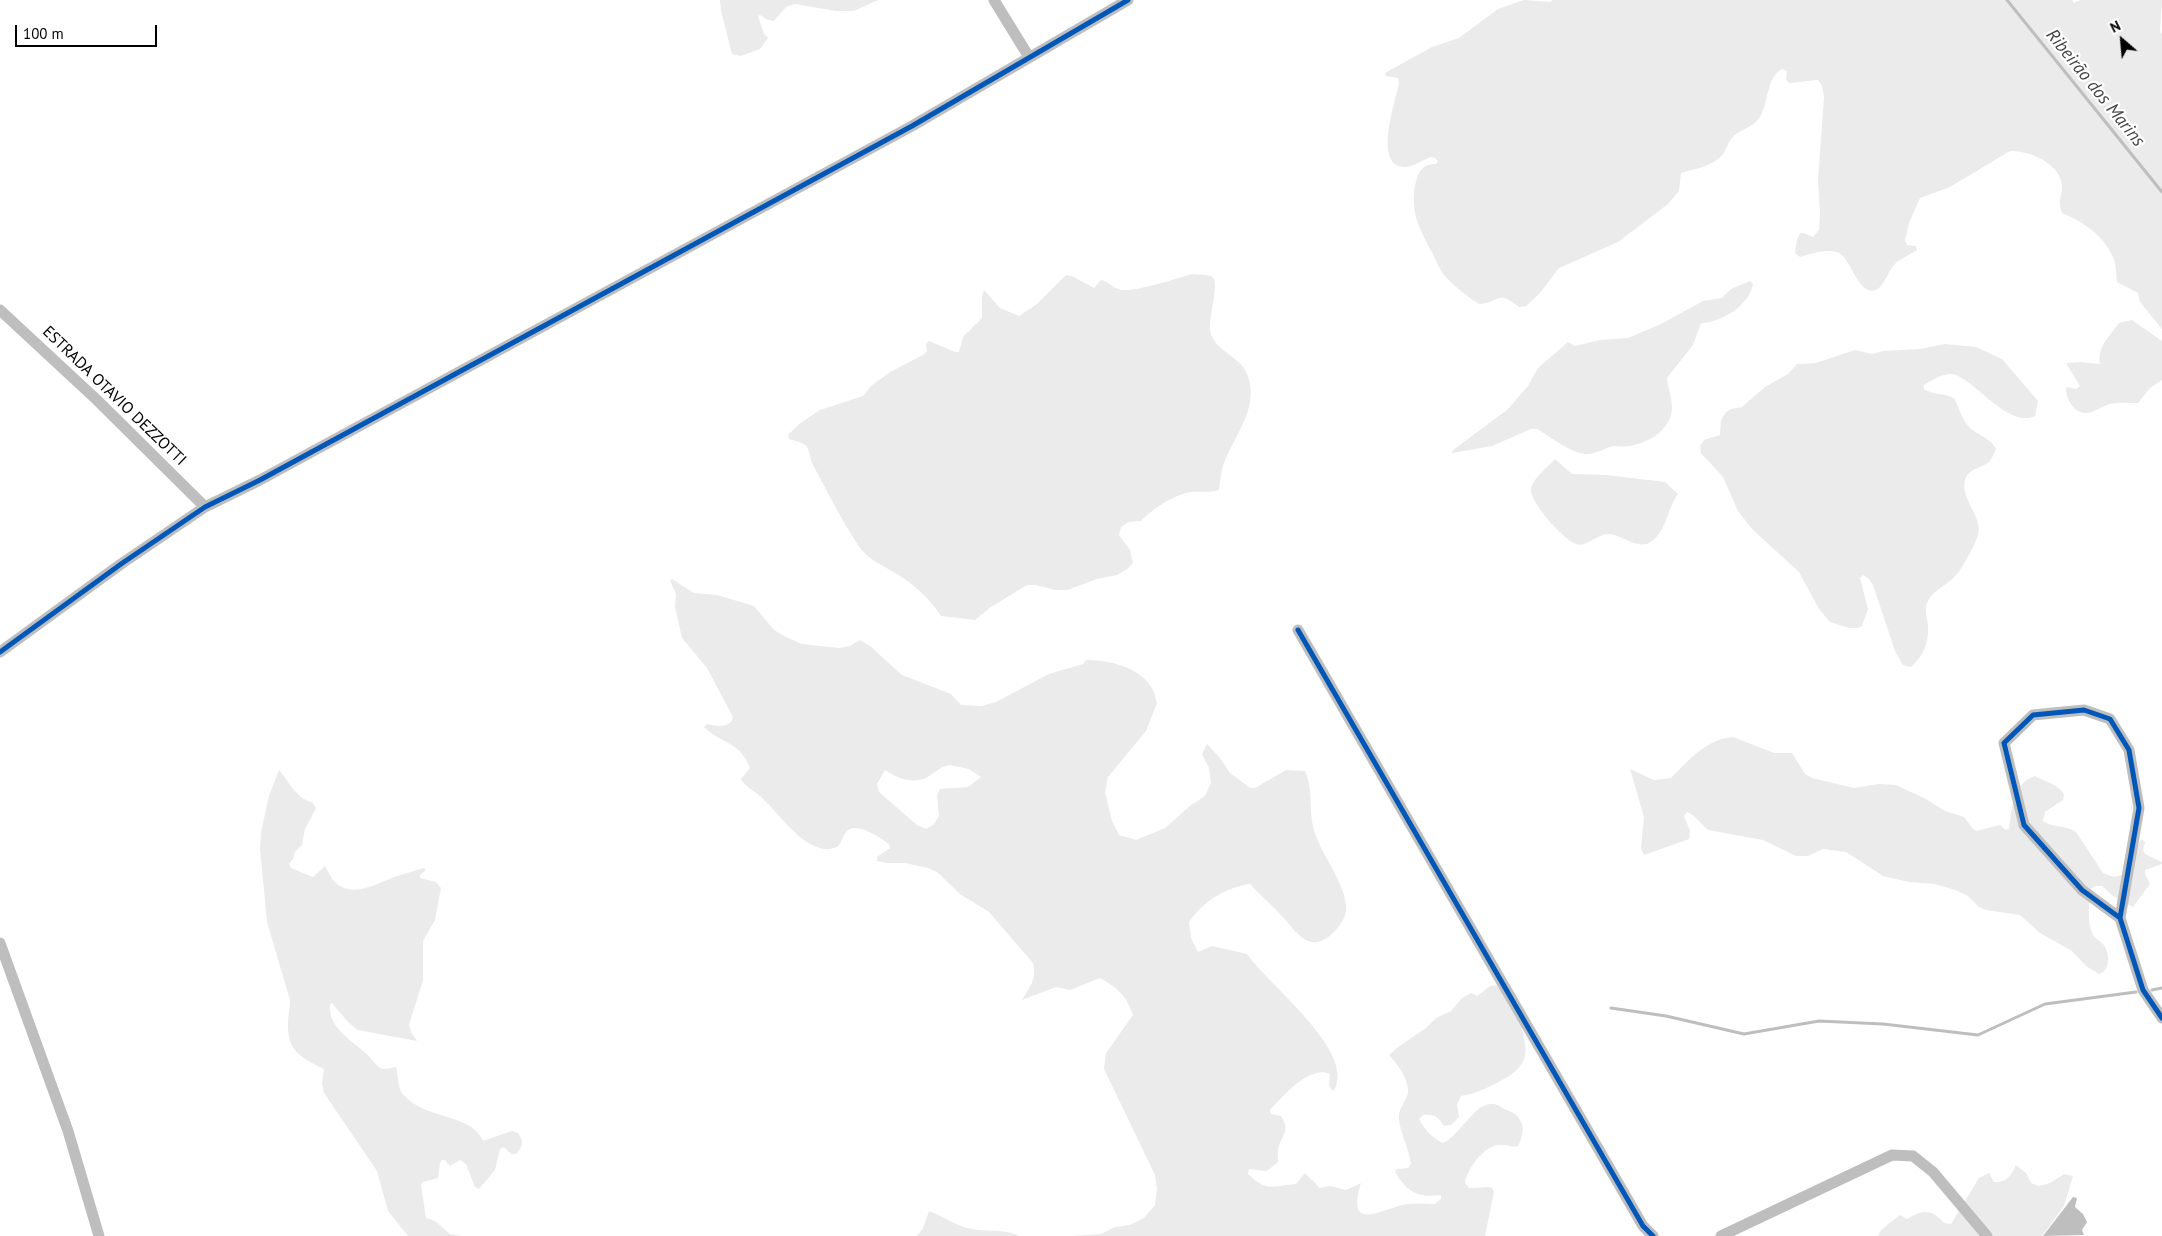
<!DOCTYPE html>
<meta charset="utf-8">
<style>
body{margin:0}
#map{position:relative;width:2162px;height:1236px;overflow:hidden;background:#fff;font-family:"PT Sans",sans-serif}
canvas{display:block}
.north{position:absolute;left:2097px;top:15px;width:50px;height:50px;-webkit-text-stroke:4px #fff;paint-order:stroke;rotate:333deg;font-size:14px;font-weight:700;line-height:20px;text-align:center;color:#000}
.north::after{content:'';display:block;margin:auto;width:18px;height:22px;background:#000;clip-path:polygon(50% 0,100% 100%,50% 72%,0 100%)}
.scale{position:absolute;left:15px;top:25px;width:142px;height:22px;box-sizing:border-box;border:2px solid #000;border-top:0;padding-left:6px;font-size:15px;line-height:18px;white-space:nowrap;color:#000;-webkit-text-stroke:4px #fff;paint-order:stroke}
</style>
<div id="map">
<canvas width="2162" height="1236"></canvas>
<div class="north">N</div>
<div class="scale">100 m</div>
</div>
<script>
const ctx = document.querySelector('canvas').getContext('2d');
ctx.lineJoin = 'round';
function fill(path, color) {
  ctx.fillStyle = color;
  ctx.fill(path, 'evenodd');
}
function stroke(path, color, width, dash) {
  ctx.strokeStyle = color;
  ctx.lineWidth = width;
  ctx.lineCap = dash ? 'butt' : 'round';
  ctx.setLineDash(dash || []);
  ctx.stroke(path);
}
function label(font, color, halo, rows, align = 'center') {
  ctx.font = font + ' "PT Sans",sans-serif';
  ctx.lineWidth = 4.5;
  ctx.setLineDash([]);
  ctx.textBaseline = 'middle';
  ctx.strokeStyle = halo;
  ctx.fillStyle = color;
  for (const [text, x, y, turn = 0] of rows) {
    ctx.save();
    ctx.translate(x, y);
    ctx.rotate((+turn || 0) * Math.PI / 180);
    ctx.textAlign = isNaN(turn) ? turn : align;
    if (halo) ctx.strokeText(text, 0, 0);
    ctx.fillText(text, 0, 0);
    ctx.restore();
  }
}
const green = new Path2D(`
 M720,0H878L854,11H836L795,4L786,7L774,21L768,20L760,15L758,16L764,34L768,38L760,49L741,56L732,54L721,11Z
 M1524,0L1551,2L1552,0H2072L2074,3L2081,0H2162L2160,32L2162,34V329L2140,302L2138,293L2117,282C2116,273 2116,262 2112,255C2101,233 2083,222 2062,213C2057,197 2062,199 2062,186C2061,164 2029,150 2010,151L1950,187L1920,198L1909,223L1905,240L1907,245L1916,246L1917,250C1910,255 1899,259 1894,265C1888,272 1885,283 1879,288C1860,302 1851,258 1839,253C1827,248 1812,254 1800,257L1795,253L1797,240L1800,233H1803L1813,237L1819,230L1820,213L1818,180L1824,97L1822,86L1818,80L1789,83L1786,79L1787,71L1782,69C1766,78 1769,102 1760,117C1756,125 1743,129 1735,135C1729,139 1727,148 1723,154C1714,166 1694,169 1681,173L1679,191L1668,204L1618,242L1559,268L1539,294L1526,306L1519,307C1496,289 1501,303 1479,304C1467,296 1456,288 1446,277C1440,271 1437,262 1433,254C1419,229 1408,208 1417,178C1419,169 1427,163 1436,164L1438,161L1435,158L1431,157C1423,160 1412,167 1405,167C1372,167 1396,100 1399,83L1398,78L1386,76L1385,73L1432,47L1459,38L1498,9Z
 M1192,274C1197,275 1205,274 1211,276C1222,280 1206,321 1211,334C1216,350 1237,356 1245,370C1263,403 1235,434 1224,463C1221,471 1220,481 1219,490C1209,493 1202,491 1192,492C1174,494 1153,509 1141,521L1129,522L1121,527L1119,535L1130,550L1133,563L1127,569L1117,575L1097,579L1067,590H1055L1036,585H1027L991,607L975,620L941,616C930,599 915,585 897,574C881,564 867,560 856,542C840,517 827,491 813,465C810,460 810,452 807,447C804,442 795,441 789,439L788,435L799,424L820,410L863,396L871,386L890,372L923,355L927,351L926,344L929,341L955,352H959L963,337L982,318V296L984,290L1000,308L1019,316L1037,304L1066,275L1072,276L1094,288L1101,280C1109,281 1113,289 1122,290C1139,291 1175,279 1192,274Z
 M1750,281L1753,284C1749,306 1722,322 1701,323L1693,345L1667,378C1668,388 1672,398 1672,408C1671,430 1650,442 1630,446C1625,447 1619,446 1614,446C1604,448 1595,455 1585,454C1569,452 1551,437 1537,429H1531L1492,446L1452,453L1453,450L1507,410L1528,386L1538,368L1568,342L1575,346L1600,340L1628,338L1661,324L1703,301L1722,298L1731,289Z
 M2132,320L2162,341V380L2150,388L2138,403C2129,403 2118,402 2110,404C2102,406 2095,412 2087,413C2074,414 2066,399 2066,388L2068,387L2076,389L2080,386L2066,363L2080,362L2100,364C2097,347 2109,337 2119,323Z
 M1945,344L1976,347L2002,359L2038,401L2035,416C2009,428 1978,384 1956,375C1945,371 1933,380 1924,385V389C1933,395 1944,393 1954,398C1958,405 1961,416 1966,423C1974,435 1990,436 1996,449C1994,453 1992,459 1989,462C1981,468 1968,469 1965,480C1960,500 1983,516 1978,535C1976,543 1962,569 1956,575C1948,585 1934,589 1928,601C1923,609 1928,618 1928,627C1929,644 1923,656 1911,667L1903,665L1895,651L1873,585L1868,578L1863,575L1860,578L1868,609L1862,626L1858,628H1849L1830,622L1819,609L1799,572L1752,529L1738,511L1723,477L1701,453L1700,446L1704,440L1720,435L1721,420L1726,412L1731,409L1742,407L1765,387L1788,374L1797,364L1816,363L1855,350L1872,354L1883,351L1920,349Z
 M1555,459L1572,474L1606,475L1665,482L1678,494C1667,509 1667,530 1652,541C1639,552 1622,534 1608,534C1597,534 1586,548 1576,544C1564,540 1530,503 1531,489C1533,478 1548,467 1555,459Z
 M672,579L694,593L717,595L754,606L774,630L786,637L802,644L839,648L850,646L860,640L870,646L902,675L951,694L961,705L982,706L996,702L1049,674L1083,664L1086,660C1108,660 1136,666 1150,685C1154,690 1155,697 1157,703L1146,731L1108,777L1105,792L1112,821L1119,835L1136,840L1165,828L1190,806L1205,796L1211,783L1209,768L1202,754L1207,744L1220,758L1230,773L1250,788H1255L1286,770L1305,771C1313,788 1309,809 1313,827C1320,854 1342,877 1346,904C1348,914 1341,925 1334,932C1308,957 1296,930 1280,914C1271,904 1260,895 1250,884C1224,888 1204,901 1189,922L1191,938L1198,952L1212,946L1247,954C1267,984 1357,1051 1334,1091L1331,1089L1329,1085L1330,1074C1310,1064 1282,1097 1270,1110L1271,1114L1281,1116C1290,1132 1283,1132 1279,1146C1277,1151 1278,1157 1278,1162L1267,1171L1249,1169L1248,1174C1266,1192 1272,1186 1296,1184L1305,1173L1320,1188L1330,1186L1346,1190L1361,1183C1345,1235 1383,1208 1407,1204C1416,1203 1426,1204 1435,1204L1441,1199V1195C1418,1198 1407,1192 1395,1172L1397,1169L1408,1168L1411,1164C1409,1149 1400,1132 1399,1119C1398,1108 1406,1102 1408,1093C1409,1080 1398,1064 1389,1055L1398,1047L1426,1028L1436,1018L1451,1011L1462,998L1471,993L1477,996L1490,986L1500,985C1514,1000 1515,1005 1521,1025C1530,1058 1527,1067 1497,1083C1484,1089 1475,1094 1461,1096L1457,1105L1459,1117L1451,1125L1444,1126C1438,1117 1435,1114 1423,1115L1419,1119C1424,1129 1432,1138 1443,1143C1459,1136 1474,1105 1490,1104C1495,1103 1500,1106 1504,1109C1510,1111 1517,1114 1520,1120C1525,1128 1522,1138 1518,1146C1511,1148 1505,1144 1498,1145C1483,1147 1467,1169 1465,1183L1469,1188L1488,1187L1492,1188L1494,1192L1485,1236H1070L1101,1234L1115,1227L1130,1225L1144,1218L1155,1205L1157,1189L1155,1175L1104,1069L1106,1053L1133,1015C1126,995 1118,988 1100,978L1070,990L1056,987L1022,1000C1030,987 1037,979 1033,963L989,912L960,894L937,872L928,868L905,863H886L877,861V857L890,848L889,844C881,838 856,821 847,831C839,840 844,849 826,849C801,848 778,812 761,797C754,790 745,787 741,779L750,768C740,741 721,744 704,727L707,724C716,726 723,728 731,722L733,717L707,668L682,638L675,607L676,594L670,580ZM950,765L969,769L981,777L968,787L940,789L937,795L939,816L933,825L926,829L917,825L879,792L877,784L885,770C896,778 912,784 926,778C935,773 940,766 950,765Z
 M1733,737L1774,753H1792L1805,774L1812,778L1854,788L1879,784L1896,785L1926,799L1945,811L1964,817L1973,829L1976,831L2000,825L2006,830L2009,829C2012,808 2012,784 2035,776C2047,783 2056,783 2064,794L2063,800L2045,812L2043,821C2053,828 2066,825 2076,832L2103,873L2114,877L2122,875L2141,839L2145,842L2143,850L2145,854L2162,862V864L2145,870V874L2150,884L2133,907L2113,896L2102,886H2095L2091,889C2089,903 2087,919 2092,933C2094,939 2100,940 2103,944C2110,952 2111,971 2099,974L2086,966L2072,951L2040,933L2020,915L1986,910L1979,907L1968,896L1955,890L1935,884L1909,882L1883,876L1846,852L1823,849L1808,856H1796L1763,840L1708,830C1700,824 1696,815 1687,812L1684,816L1690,831L1689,839L1644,855L1641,848L1644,817L1630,769L1654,780L1671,778C1690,759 1705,740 1733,737Z
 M279,770C288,781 298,800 312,802L316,808L305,829L302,845L295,852L293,859L289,864L291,868L313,877L325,866C328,871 331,879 336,883C353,898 376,884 394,877C404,874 414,871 424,868L426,870L420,875V878L436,882L441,888L435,920L423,941V980L409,1025L411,1032L417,1041L358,1030L348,1022L332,1003L330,1004C327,1028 354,1042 369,1056C372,1060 376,1065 380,1068C385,1070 391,1068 396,1067C398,1074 398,1088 402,1093C424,1121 471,1112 483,1141L512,1131L518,1133C524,1141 523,1147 516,1154H511L504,1147L500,1149L495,1170L479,1189L475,1187L466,1164L460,1160L450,1166L445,1160H442L440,1163L438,1178L423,1182L421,1185L426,1218L435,1221L450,1234L462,1236H408L388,1211L377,1171L324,1093L322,1083L324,1069C302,1058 287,1052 288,1023C288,1015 290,1008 290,1000L267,922L260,849L261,832L269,796Z
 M2016,1165L2026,1173L2031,1183L2039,1186L2050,1183L2064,1174L2073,1176L2064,1206L2042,1236H1878L1881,1230L1900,1215L1907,1219C1922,1210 1931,1208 1944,1223L1951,1224L1979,1178L1989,1173L1994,1182C2006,1183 2011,1176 2016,1165Z
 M929,1211C941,1215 950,1222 961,1226C981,1234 1002,1227 1019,1236H917L923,1228Z`);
const water = new Path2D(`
 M2073,1197L2077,1198L2075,1207L2083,1214L2087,1222L2082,1230L2084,1235L2043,1236Z`);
const stream = new Path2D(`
 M2007,0L2162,192
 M2152,990L2162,988
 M1611,1008L1666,1016L1744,1034L1819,1021L1883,1024L1978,1035L2045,1004L2136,992`);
const minor = new Path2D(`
 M994,0L1029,57
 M0,310L97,400L205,507
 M1298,630L1643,1226L1653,1236
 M0,652L121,564L205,507L260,480L912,126L1128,0
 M2120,918L2082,890L2024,825L2004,743L2033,715L2084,710L2110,719L2129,750L2139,808L2120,918L2143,990L2162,1018
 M0,943L68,1131L99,1236
 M1721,1236L1892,1155L1913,1156L1933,1172L1987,1236`);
const cycleway = new Path2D(`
 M1298,630L1643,1226L1653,1236
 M0,652L121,564L205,507L260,480L912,126L1128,0
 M2120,918L2082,890L2024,825L2004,743L2033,715L2084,710L2110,719L2129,750L2139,808L2120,918L2143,990L2162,1018`);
const streetNames = [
 ["ESTRADA OTAVIO DEZZOTTI",114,396,44]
];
const waterNames = [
 ["Ribeirão dos Marins",2095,88,51]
];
fill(green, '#ebebeb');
fill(water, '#bebebe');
stroke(stream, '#bebebe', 3);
stroke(minor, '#bebebe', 11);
stroke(cycleway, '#0057b8', 5);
label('16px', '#000', '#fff', streetNames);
label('italic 18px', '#434343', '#fff', waterNames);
</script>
